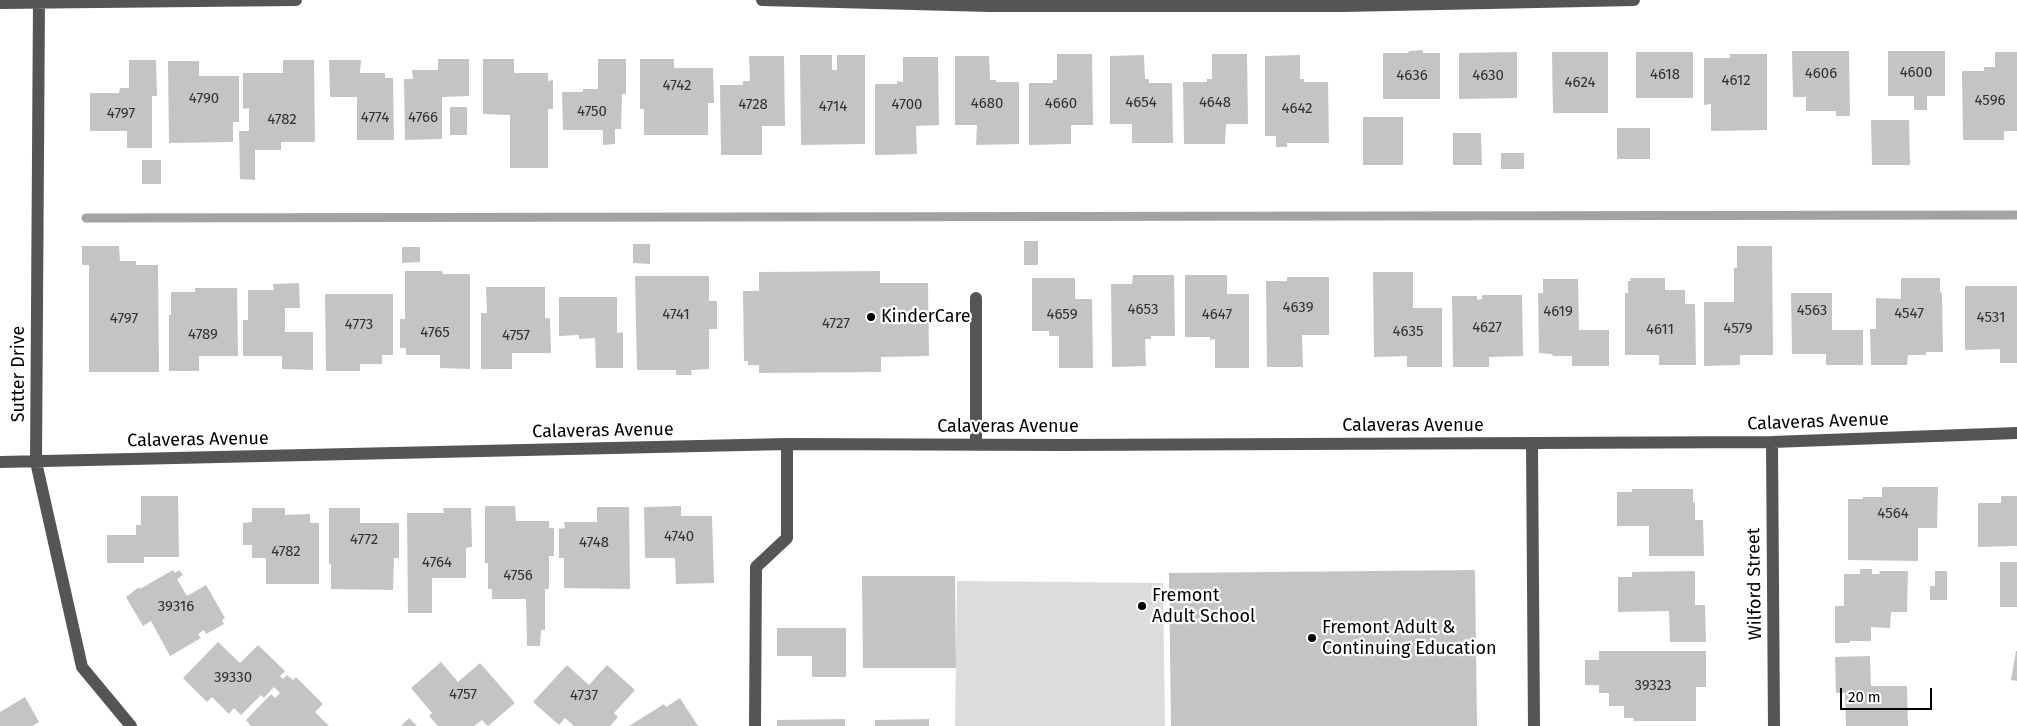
<!DOCTYPE html>
<style>
body{margin:0}
#map{position:relative;width:2017px;height:726px;overflow:hidden;background:#fff;font-family:"Fira Sans",sans-serif}
canvas{display:block}
.scale{position:absolute;left:1840px;top:688px;width:92px;height:22px;box-sizing:border-box;border:2px solid #000;border-top:0;padding-left:6px;font-size:15px;line-height:18px;white-space:nowrap;color:#000;-webkit-text-stroke:4px #fff;paint-order:stroke}
</style>
<div id="map">
<canvas width="2017" height="726"></canvas>
<div class="scale">20 m</div>
</div>
<script>
const ctx = document.querySelector('canvas').getContext('2d');
ctx.lineJoin = 'round';
function fill(path, color) {
  ctx.fillStyle = color;
  ctx.fill(path, 'evenodd');
}
function stroke(path, color, width, dash) {
  ctx.strokeStyle = color;
  ctx.lineWidth = width;
  ctx.lineCap = dash ? 'butt' : 'round';
  ctx.setLineDash(dash || []);
  ctx.stroke(path);
}
function label(font, color, halo, rows, align = 'center') {
  ctx.font = font + ' "Fira Sans",sans-serif';
  ctx.lineWidth = 4.5;
  ctx.setLineDash([]);
  ctx.textBaseline = 'middle';
  ctx.strokeStyle = halo;
  ctx.fillStyle = color;
  for (const [text, x, y, turn = 0] of rows) {
    ctx.save();
    ctx.translate(x, y);
    ctx.rotate((+turn || 0) * Math.PI / 180);
    ctx.textAlign = isNaN(turn) ? turn : align;
    if (halo) ctx.strokeText(text, 0, 0);
    ctx.fillText(text, 0, 0);
    ctx.restore();
  }
}
const green = new Path2D(`
 M957,581L1163,583L1165,726H955Z`);
const stream = new Path2D(`
 M86,218L2017,215`);
const building = new Path2D(`
 M1423,50V53H1440V99H1383V53H1408L1409,51Z
 M1792,51H1849L1850,116H1836V111H1806V97H1793Z
 M1888,51H1945V96H1927V110H1914V96H1888Z
 M1517,52V98L1459,99V53Z
 M1552,52H1608V113H1553Z
 M1636,52H1693V98H1636Z
 M1995,52H2017V131H2004V140H1963L1962,71H1984V67H1995Z
 M1057,54H1092L1093,125H1071V144L1029,145V83H1053V80H1057Z
 M1212,54H1247L1248,124H1226L1225,144H1184L1183,82H1207V79H1212Z
 M1730,54H1767V130L1711,131V104L1704,105V58H1730Z
 M800,55H832V70H837V55H865V144L801,145Z
 M1144,55L1145,79H1149V83H1172L1173,143H1132V124H1110V56Z
 M1300,55V79H1304V82H1328L1329,143H1287V147H1276V136H1265V56Z
 M749,56H784L785,126H762V155H721L720,85H743V81H750Z
 M955,56H989L990,80H996V82H1019V144L976,145L977,125H955Z
 M903,57H938L939,125L916,126L917,154L875,155V84H897V81L903,82Z
 M438,59H469V96L442,97V139L405,140L404,79H413L412,70H438Z
 M483,59H514V73H548V81L553,80V109H548V168H510V115L483,114Z
 M598,59H626V94H622L621,129H615V144L603,145V130H563L562,92H583V89H598Z
 M640,59H674V68H713L714,103H708V135H644V109H640Z
 M129,60H156L157,96H152V148H127V131H90V93H119L120,88H129Z
 M283,60H314L315,142H281V150H255V180L240,179L239,131H249V108L243,109V73H283Z
 M329,60H361L360,73H385V78H393L394,140H357V97H330Z
 M168,61H199V76H239V122H233V142L169,143Z
 M450,107H467V135H450Z
 M1363,117H1403V165H1363Z
 M1871,120H1909L1910,165H1872Z
 M1617,128H1650V159H1617Z
 M1453,133H1481L1482,165H1453Z
 M1501,153H1524V169H1501Z
 M142,160H161V184H142Z
 M1024,241H1038V265H1024Z
 M633,244H650V264L633,263Z
 M82,246H119L120,261H136V265H158L159,372H89V265H82Z
 M1737,246H1772L1773,355H1740V365L1704,366V302H1734V268H1737Z
 M402,247H420V262L402,263Z
 M405,271H442L443,274H470V369L440,368V355H406V348H400V319H405Z
 M880,271V283H928L929,356L881,357V372L759,373V365H748V361H744L743,291H759V272Z
 M1373,272H1413V308H1442V367H1407V356L1374,357Z
 M1133,275H1174L1175,336H1151V339H1145L1146,366L1112,367L1111,284H1132Z
 M1185,275H1227V294H1249V368H1215V339L1210,340V337H1185Z
 M635,276H709V301H717V329H709V369L691,370L692,375H676V370H637Z
 M1287,277H1329V335H1302L1303,367H1267L1266,281H1287Z
 M1032,278H1075V299H1092L1093,368H1059V336H1049V331H1032Z
 M1630,278H1665V290H1685V304H1695L1696,365H1659V355H1625V293H1628V281H1631Z
 M1901,278H1940V292L1942,293L1943,352H1926V355H1908L1907,365H1871L1870,329H1876V298L1901,299Z
 M1543,279H1578L1579,330H1609V366H1572V356H1553L1552,354L1539,353L1538,293H1543Z
 M299,283L300,308H285V332H313V370L282,369V356H243V320H248V290H274L273,284Z
 M1965,286H2017V363H2000V349L1965,350Z
 M486,287H545V318H550L551,353H512V369H481V313H487Z
 M195,288H237L238,356H199V371H169V315H171V292H195Z
 M1791,293H1832V330H1863V365H1826V354H1792Z
 M325,294H393V355H382V364H360V371H326Z
 M1482,295H1522L1523,356L1489,357V367H1453L1452,296H1477V300L1482,299Z
 M559,297H617V333L623,332V368H596L595,338L579,339V335L559,336Z
 M1882,487H1938L1937,528H1918V561L1848,560V499H1863V497H1882Z
 M1632,489H1693V503L1695,502V520H1703L1704,556H1649V526H1617V492H1632Z
 M141,496H178L179,557H144V563H107V535H136V525H141Z
 M2001,496H2017V546L1978,547V503H2001Z
 M485,506H515L516,521H549V528H554V556H549V589H545V630H541L540,646H527L526,599H492V589H488V563H485Z
 M681,506V516H712L714,583L676,584L675,558H645L644,507Z
 M597,507H629L630,589L564,588V558H559V529L565,528L564,522H597Z
 M252,508H285V515L310,514V523H319V584H266V558H252V545H243V523L252,522Z
 M329,508H360V523H399V558H394L393,590L331,589V564H329Z
 M443,508H471L472,547L466,548V578H432V613H408L407,513H444Z
 M2000,562H2017V607H2000Z
 M1860,569H1872V574H1880L1879,571H1908L1907,612H1891L1890,628L1871,627V641H1850V643H1835V606H1844V574H1860Z
 M173,570L175,573L179,570L183,575L177,579L187,596L206,585L225,618L222,620L224,624L206,634L204,630L198,634L201,638L170,656L151,621L143,626L126,597L139,587L140,589Z
 M1475,570L1477,726H1171L1169,573Z
 M1695,571V605H1705L1706,642H1670L1669,611L1618,612V577H1632V572Z
 M1935,571H1947V600H1930V586H1935Z
 M862,576H955L956,668H863Z
 M777,628H846V677H812V656H777Z
 M218,642L240,663L258,645L285,671L280,676L283,679L287,675L293,680L296,677L323,704L315,712L329,726H251L246,720L271,694L275,698L280,693L274,687L264,698L261,695L241,715L234,708L229,714L212,697L207,702L183,678Z
 M1599,651H1706V687H1696V721H1633L1634,718H1624V706H1609V693H1599V685H1585V660H1599Z
 M2016,651H2017V681L2011,680Z
 M1870,656L1871,686H1907L1908,726H1846L1845,693H1836L1835,657Z
 M441,662L458,682L480,663L515,703L488,726L482,720L474,726H438L429,716L432,713L411,688Z
 M567,665L589,685L607,665L635,690L614,713L618,717L610,726H574L565,718L559,725L533,702Z
 M25,697L39,722L32,726H0V712Z
 M680,698L698,726H629L664,704L666,707Z
 M409,718L417,726H401Z
 M845,719V726H777V720Z
 M929,719V726H875V720Z`);
const minor = new Path2D(`
 M39,0L36,462L82,667L131,726
 M762,0L989,6H1343L1634,0
 M0,3L296,0
 M976,298V445
 M1772,442L1774,726
 M1532,443L1534,726
 M0,462L787,444L1063,445L1772,442L2017,433
 M755,726L756,567L787,538V444`);
const markers = [
 [871,317,5,"#000"],
 [1142,606,5,"#000"],
 [1312,638,5,"#000"]
];
const numberNames = [
 ["4600",1916,73],
 ["4606",1821,74],
 ["4618",1665,75],
 ["4636",1412,76],
 ["4630",1488,76],
 ["4612",1736,81],
 ["4624",1580,83],
 ["4742",677,86],
 ["4790",204,99],
 ["4596",1990,101],
 ["4654",1141,103],
 ["4648",1215,103],
 ["4680",987,104],
 ["4660",1061,104],
 ["4728",753,105],
 ["4700",907,105],
 ["4714",833,107],
 ["4642",1297,109],
 ["4750",592,112],
 ["4797",121,114],
 ["4774",375,118],
 ["4766",423,118],
 ["4782",282,120],
 ["4639",1298,308],
 ["4653",1143,310],
 ["4563",1812,311],
 ["4619",1558,312],
 ["4547",1909,314],
 ["4741",676,315],
 ["4659",1062,315],
 ["4647",1217,315],
 ["4531",1991,318],
 ["4797",124,319],
 ["4727",836,324],
 ["4773",359,325],
 ["4627",1487,328],
 ["4579",1738,329],
 ["4611",1660,330],
 ["4635",1408,332],
 ["4765",435,333],
 ["4789",203,335],
 ["4757",516,336],
 ["4564",1893,514],
 ["4740",679,537],
 ["4772",364,540],
 ["4748",594,543],
 ["4782",286,552],
 ["4764",437,563],
 ["4756",518,576],
 ["39316",176,607],
 ["39330",233,678],
 ["39323",1653,686],
 ["4757",463,695],
 ["4737",584,696]
];
const poiNames = [
 ["KinderCare",881,317],
 ["Fremont",1152,596],
 ["Adult School",1152,617],
 ["Fremont Adult &",1322,628],
 ["Continuing Education",1322,649]
];
const streetNames = [
 ["Sutter Drive",19,374,-90],
 ["Calaveras Avenue",1818,422,-2],
 ["Calaveras Avenue",1413,426],
 ["Calaveras Avenue",1008,427],
 ["Calaveras Avenue",603,431,-1],
 ["Calaveras Avenue",198,440,-1],
 ["Wilford Street",1755,584,-91]
];
fill(green, '#dcdcdc');
stroke(stream, '#a3a3a3', 9);
fill(building, '#c4c4c4');
stroke(minor, '#555', 12);
for (const [x, y, r, color] of markers) {
  const dot = new Path2D();
  dot.arc(x, y, r, 0, 2 * Math.PI);
  ctx.fillStyle = color;
  ctx.fill(dot);
  stroke(dot, '#fff', 2);
}
label('15px', '#313131', null, numberNames);
label('18px', '#000', '#fff', poiNames, 'left');
label('18px', '#000', '#fff', streetNames);
</script>
